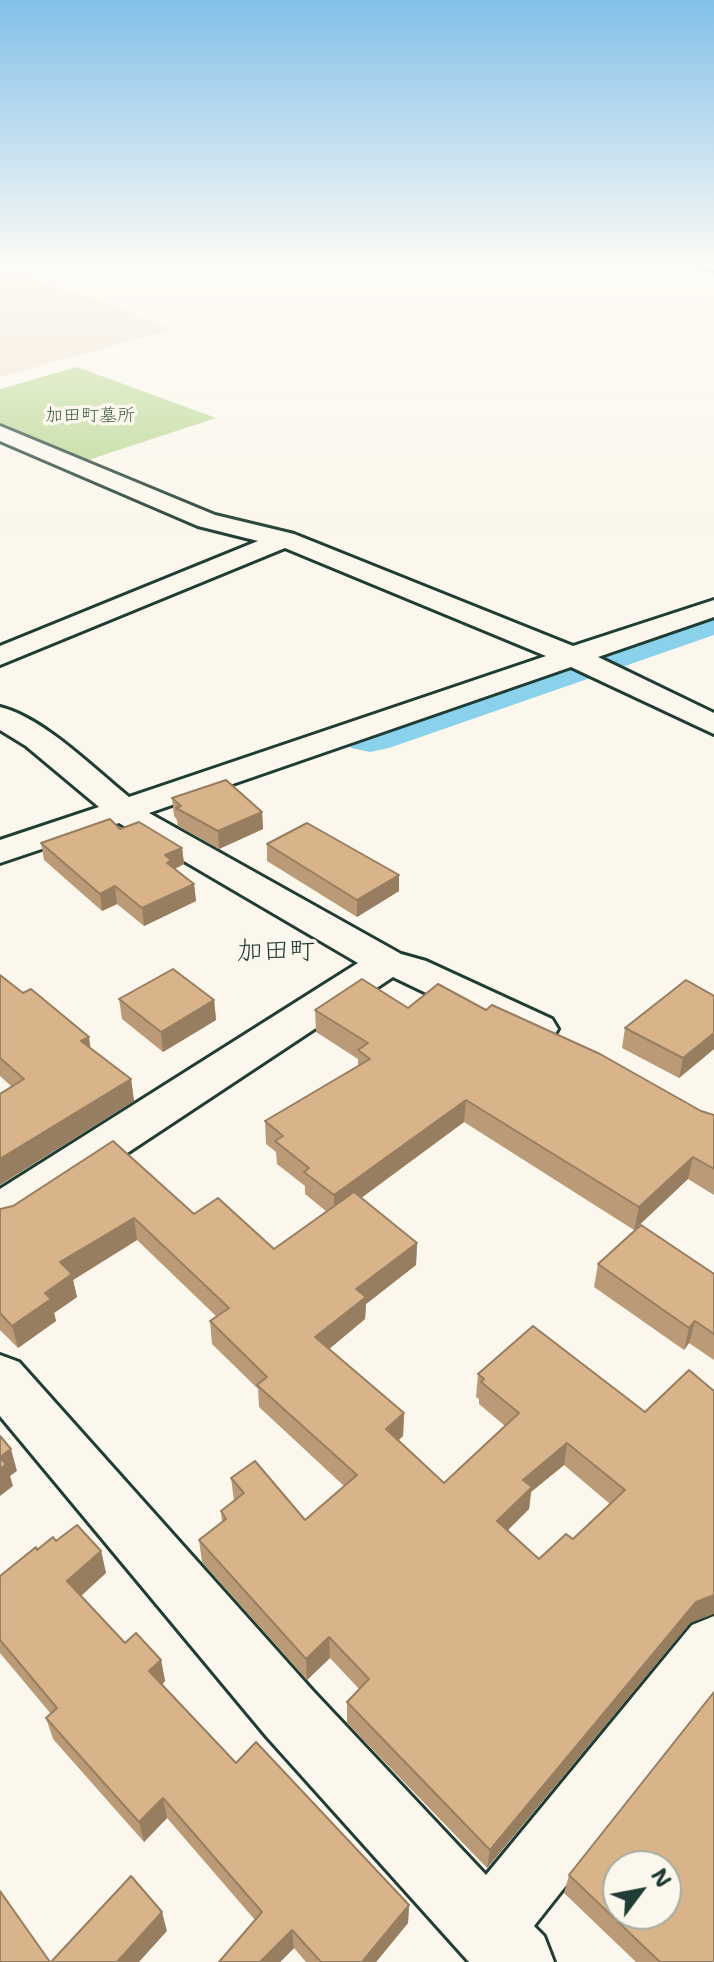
<!DOCTYPE html>
<meta charset="utf-8">
<style>
body{margin:0}
#map{position:relative;width:714px;height:1962px;overflow:hidden;background:#fbf7ec;font-family:"Shantell Sans",sans-serif}
canvas{display:block}
.north{position:absolute;left:602px;top:1850px;width:80px;height:80px;box-sizing:border-box;background:#fbf7ec;border:2px solid #a3ada2;border-radius:50%;rotate:58deg;font-size:22px;font-weight:700;line-height:32px;text-align:center;color:#1f3d34}
.north::after{content:'';display:block;margin:auto;width:28px;height:36px;background:#1f3d34;clip-path:polygon(50% 0,100% 100%,50% 72%,0 100%)}
</style>
<div id="map">
<canvas width="714" height="1962"></canvas>
<div class="north">N</div>
</div>
<script>
const ctx = document.querySelector('canvas').getContext('2d');
ctx.lineJoin = 'round';
function fill(path, color) {
  ctx.fillStyle = color;
  ctx.fill(path, 'evenodd');
}
function stroke(path, color, width, dash) {
  ctx.strokeStyle = color;
  ctx.lineWidth = width;
  ctx.lineCap = dash ? 'butt' : 'round';
  ctx.setLineDash(dash || []);
  ctx.stroke(path);
}
function label(font, color, halo, rows, align = 'center') {
  ctx.font = font + ' "Shantell Sans","Klee One",sans-serif';
  ctx.lineWidth = 7;
  ctx.setLineDash([]);
  ctx.textBaseline = 'middle';
  ctx.strokeStyle = halo;
  ctx.fillStyle = color;
  for (const [text, x, y, turn = 0] of rows) {
    ctx.save();
    ctx.translate(x, y);
    ctx.rotate((+turn || 0) * Math.PI / 180);
    ctx.textAlign = isNaN(turn) ? turn : align;
    if (halo) ctx.strokeText(text, 0, 0);
    ctx.fillText(text, 0, 0);
    ctx.restore();
  }
}
const built = new Path2D(`
 M0,270L136,313L133,315L173,329L0,377Z`);
const green = new Path2D(`
 M77,367L216,418L88,460L0,423V389Z`);
const river = new Path2D(`
 M714,605V635L389,748L370,752L351,748L343,736L351,724Z`);
const minor = new Path2D(`
 M703,265H714V270L705,268Z
 M0,426L215,515L294,534L573,646L714,600V617L598,657L714,713V734L571,667L149,813L401,954L426,961L552,1019L558,1029L552,1039L537,1043L522,1039L393,977L17,1226L0,1231V1189L358,963L119,823L0,863V840L99,807L26,746L0,730V707C44,718 93,768 129,797L546,656L285,548L0,665V646L258,541L198,526L0,441Z
 M0,1355L19,1362L313,1691L486,1875L692,1625L714,1616V1698L534,1926L544,1936L554,1962H469L267,1737L0,1416Z`);
const wall = new Path2D(`
 M172,798L262,812L263,829L219,849L178,826L177,820L174,816Z
 M120,829L182,848L184,864L175,869L194,884L196,901L144,926L117,904L102,911L44,860L41,843Z
 M267,844L399,875V891L357,917L267,861Z
 M0,975L91,1049L131,1079L134,1101L12,1087L0,1076Z
 M714,996V1049L679,1078L622,1048L625,1028Z
 M119,999L214,1000L216,1020L163,1052L122,1019Z
 M408,1008L486,1010L701,1111L714,1115V1195L688,1179L634,1230L464,1122L361,1198L417,1243L416,1265L366,1304L365,1319L329,1349L404,1413L403,1436L398,1440L444,1483L505,1426L479,1404V1399L476,1397L478,1374L645,1412L690,1623L487,1868L347,1723V1702L359,1689L330,1658L307,1680L202,1562L199,1540L222,1522L221,1511L234,1501L231,1478L305,1520L344,1486L259,1407L258,1389L212,1344L210,1321L217,1317L137,1240L73,1280L77,1297L54,1313L56,1321L18,1348L0,1330V1209L194,1214L274,1249L327,1212L305,1194V1186L277,1164L276,1152L266,1144L265,1121L358,1066V1059L316,1032L315,1010ZM564,1465L610,1504L573,1539L539,1559L508,1530L529,1509L531,1492Z
 M598,1264L714,1274V1360L689,1343L684,1350L594,1287Z
 M56,1541L101,1551L106,1573L81,1596L125,1643L161,1660L165,1681L162,1685L236,1763L409,1905L408,1923L376,1962H306L294,1948L280,1962H219L255,1920L167,1818L144,1842L53,1739L46,1718L51,1714L0,1653V1576L37,1550Z
 M569,1875L714,1962H636L564,1893Z`);
const shadedWall = new Path2D(`
 M262,812L263,829L219,849L218,831Z
 M182,848L184,864L172,870L173,877L165,855Z
 M399,875V891L357,917V900Z
 M194,884L196,901L144,926L142,908Z
 M115,886L117,904L102,911L100,894Z
 M214,1000L216,1020L163,1052L161,1032Z
 M714,1033V1049L679,1078L683,1058Z
 M89,1037L92,1059L81,1041Z
 M131,1079L134,1101L0,1185V1159Z
 M466,1100L464,1122L334,1218V1195Z
 M693,1157L688,1179L634,1230L639,1207Z
 M134,1218L137,1240L73,1280L77,1297L54,1313L56,1321L18,1348L12,1326L45,1293L60,1262Z
 M417,1243L416,1265L366,1304L365,1319L316,1360L315,1337L356,1289Z
 M695,1321L689,1343L684,1350L689,1328Z
 M404,1413L403,1436L386,1452V1429Z
 M567,1443L564,1465L531,1492L529,1509L495,1543L497,1521L523,1480Z
 M11,1449L17,1471L10,1476L13,1486L0,1496V1457Z
 M101,1551L106,1573L73,1603L67,1581Z
 M714,1595V1614L690,1623L487,1868L490,1850L696,1602Z
 M329,1637L330,1658L307,1680L306,1659Z
 M161,1660L165,1681L154,1693L149,1671Z
 M163,1798L167,1818L144,1842L139,1822Z
 M409,1905L408,1923L376,1962H362Z
 M162,1912L167,1931L139,1962H117Z
 M292,1930L294,1948L280,1962H260Z`);
const building = new Path2D(`
 M226,780L262,812L218,831L176,808L181,806L172,798Z
 M110,819L120,829L139,822L182,848L165,855L171,860L167,863L194,884L142,908L115,886L100,894L41,843Z
 M307,823L399,875L357,900L267,844Z
 M173,969L214,1000L161,1032L119,999Z
 M0,975L23,993L31,989L89,1037L81,1041L131,1079L0,1159V1094L24,1079L0,1058Z
 M362,979L408,1008L438,984L486,1010L492,1005L600,1054L701,1111L714,1115V1169L693,1157L639,1207L466,1100L334,1195L304,1172L309,1168L275,1141L283,1136L265,1121L370,1059L358,1050L368,1043L315,1010Z
 M686,980L714,996V1033L683,1058L625,1028Z
 M113,1141L194,1214L218,1198L274,1249L354,1192L417,1243L356,1289L366,1297L315,1337L404,1413L386,1429L444,1483L519,1413L481,1382L484,1379L478,1374L533,1326L645,1412L689,1370L714,1391V1595L696,1602L490,1850L347,1702L369,1679L329,1637L306,1659L199,1540L226,1519L221,1511L244,1493L231,1478L255,1461L305,1520L357,1475L257,1385L267,1377L210,1321L229,1308L134,1218L60,1262L72,1274L45,1293L51,1299L12,1326L0,1313V1209L13,1206ZM567,1443L625,1490L573,1539L566,1534L539,1559L497,1521L532,1487L523,1480Z
 M641,1225L714,1274V1334L695,1321L689,1328L598,1264Z
 M0,1436L11,1449L0,1457Z
 M0,1458L6,1464L0,1469Z
 M77,1525L101,1551L67,1581L125,1643L136,1633L161,1660L149,1671L236,1763L256,1742L409,1905L362,1962H321L292,1930L260,1962H219L262,1912L163,1798L139,1822L46,1718L57,1708L0,1640V1576L36,1547L37,1550L53,1537L56,1541Z
 M714,1692V1962H660L569,1875ZM618,1866H666V1914H618Z
 M131,1876L162,1912L117,1962H51Z
 M0,1891L50,1962H0Z`);
const farParknames = [
 ["加田町墓所",90,416]
];
const quarterNames = [
 ["加田町",276,952]
];
fill(built, '#f1e3cf');
fill(green, '#b8d790');
fill(river, '#8ad2eb');
stroke(minor, '#1f3d34', 6);
fill(minor, '#fbf7ec');
fill(wall, '#bb9b77');
fill(shadedWall, '#987e61');
fill(building, '#d9b48a');
stroke(building, '#987e61', 2);
const sky = ctx.createLinearGradient(0, 0, 0, 540);
sky.addColorStop(0, '#82c0e9');
sky.addColorStop(0.49, '#fdfbf6');
sky.addColorStop(1, '#fdfbf600');
ctx.fillStyle = sky;
ctx.fillRect(0, 0, 714, 540);
label('18px', '#3e5c46', '#fbf7ec', farParknames);
label('26px', '#1f3d34', '#fbf7ec', quarterNames);
</script>
